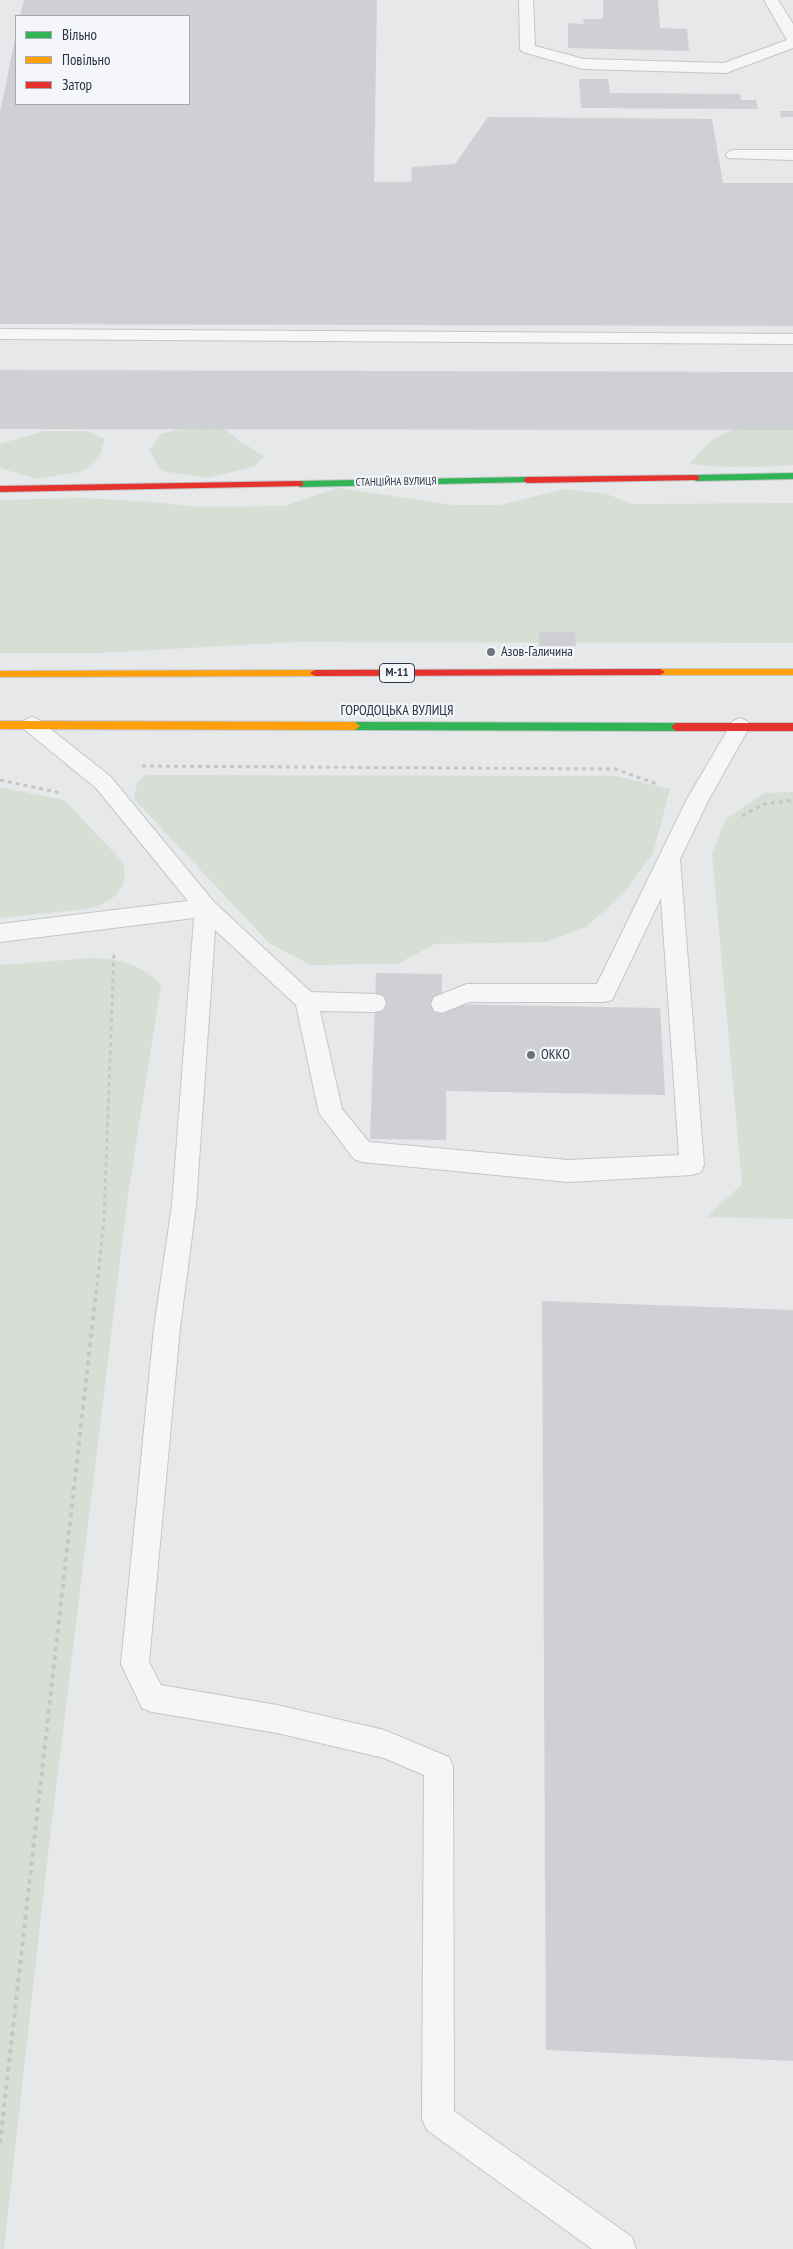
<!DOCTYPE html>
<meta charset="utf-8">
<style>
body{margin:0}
#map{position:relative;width:793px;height:2249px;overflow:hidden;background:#e6e8ea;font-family:"PT Sans Narrow",sans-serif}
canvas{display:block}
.legend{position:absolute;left:15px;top:15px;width:175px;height:90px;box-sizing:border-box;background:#f4f6f9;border:1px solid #a4a8b1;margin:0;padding:6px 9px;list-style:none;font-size:15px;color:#2b3445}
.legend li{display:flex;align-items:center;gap:10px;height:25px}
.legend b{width:25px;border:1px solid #a4a8b1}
</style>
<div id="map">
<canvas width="793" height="2249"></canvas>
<ul class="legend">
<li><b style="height:6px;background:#30b455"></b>Вільно</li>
<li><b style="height:6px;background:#ff9f0a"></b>Повільно</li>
<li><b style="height:6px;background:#e5322d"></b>Затор</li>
</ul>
</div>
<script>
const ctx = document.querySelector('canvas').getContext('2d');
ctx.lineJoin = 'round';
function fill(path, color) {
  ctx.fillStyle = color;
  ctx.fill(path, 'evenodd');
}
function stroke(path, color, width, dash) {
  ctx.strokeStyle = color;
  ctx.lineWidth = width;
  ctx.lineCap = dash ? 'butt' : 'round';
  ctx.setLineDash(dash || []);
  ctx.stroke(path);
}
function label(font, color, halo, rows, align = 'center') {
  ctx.font = font + ' "PT Sans Narrow",sans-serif';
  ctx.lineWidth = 4.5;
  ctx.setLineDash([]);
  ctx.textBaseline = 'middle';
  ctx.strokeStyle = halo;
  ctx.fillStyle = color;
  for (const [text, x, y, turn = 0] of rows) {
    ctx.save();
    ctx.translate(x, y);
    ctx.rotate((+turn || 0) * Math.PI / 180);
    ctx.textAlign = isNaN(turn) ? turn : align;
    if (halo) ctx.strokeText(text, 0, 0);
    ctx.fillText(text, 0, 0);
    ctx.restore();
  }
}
const green = new Path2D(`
 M193,426L224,428L238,440L264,456L256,466L207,478L162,471L149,450L161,434Z
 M745,426L793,430V465C758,468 725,468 690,464C709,440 716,435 745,426Z
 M44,431H87L105,439L100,455L84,471L38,479L3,469L0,467V444Z
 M338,488L453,505H501L565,489L607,494L632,504L793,503V643L295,642L98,653H0V500L82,498L153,502L196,507L284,506Z
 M147,775L616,776L670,789L653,854L624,893L586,927L545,942L435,944L397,964L311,965L269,943L134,799L137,782Z
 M0,787L64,800L122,861C132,888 113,902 89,909L0,918Z
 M793,792V1219L707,1217L742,1184L712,853L726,819L764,793Z
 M94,958C122,959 141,965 161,985L128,1195L46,1871L4,2249H0V965Z`);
const building = new Path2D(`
 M24,0H377L374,182H411L412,167L455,164L488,117L712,119L723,183H793V326L0,324V113L15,39L16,104H189V16H20Z
 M603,0H658L660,28L687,29L689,51L568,48V23L584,24L583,19H603Z
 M579,79H608L610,93L740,94L741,100H756L758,109L581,108Z
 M780,111H793V117H781Z
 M0,370L793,372V430L0,429Z
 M539,632H575L576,646H539Z
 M376,973L442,974V1004L660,1008L665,1095L446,1091V1140L370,1139Z
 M542,1301L793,1310V2061L546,2050Z`);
const pathFar1 = new Path2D(`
 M142,766L615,769L657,784
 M0,780L61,793
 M742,816L764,804L793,800
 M96,1294L104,1220L114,952`);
const path = new Path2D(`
 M0,2143L96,1292`);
const lane = new Path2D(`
 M519,0H533L535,46L584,59L724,63L787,40L764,0H778L793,24V48L726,73L583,69L523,52L520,49Z
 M734,150H793V160L728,158L726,155L728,152Z
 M0,329L793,334V344L0,339Z
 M32,717L39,720L110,776L214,902L311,992L375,994L383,996L386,1003L383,1010L375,1012L320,1011L342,1109L369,1142L568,1160L679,1155L661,898L612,1000L604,1002H469L442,1013L434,1011L431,1004L434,997L467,984H597L687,799L733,721L740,718L747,721L750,726L708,801L680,859L704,1165L701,1172L692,1175L568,1182L362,1162L354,1159L319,1113L296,1005L215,930L196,1205L180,1328L149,1662L161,1685L277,1705L384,1730L449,1757L453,1767L454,2111L632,2237L636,2249H592L427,2130L422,2119L424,1775L384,1758L277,1733L152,1712L142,1708L121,1664L154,1328L172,1205L194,918L0,942V924L188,901L96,788L25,730L22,725L25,720Z`);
const fast = new Path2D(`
 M793,473V479L696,481L692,478L696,475Z
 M527,477L531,480L530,482L300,487L296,484L300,481Z
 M355,722L676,723L681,727L676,731L355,730L350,726Z`);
const slow = new Path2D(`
 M660,669H793V675H660L655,672Z
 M315,670L320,673L315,676L0,677V671Z
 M0,721L355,722L360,726L355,730L0,729Z`);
const jam = new Path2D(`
 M696,475L699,476V480L527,483L523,480L527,477Z
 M300,481L303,482V486L0,492V486Z
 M660,669L665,672L660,675L315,676L310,673L315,670Z
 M676,723H793V731H676L671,727Z`);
const markers = [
 [491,652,5,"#6c737f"],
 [531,1055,5,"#6c737f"]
];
const farStreetnames = [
 ["СТАНЦІЙНА ВУЛИЦЯ",396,482,-1]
];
const shields = [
 [397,673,35]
];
const shieldNames = [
 ["М-11",397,673]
];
const poiNames = [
 ["Азов-Галичина",501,652],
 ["ОККО",541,1055]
];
const streetNames = [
 ["ГОРОДОЦЬКА ВУЛИЦЯ",397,711]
];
fill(green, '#d6ded6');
fill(building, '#ced0d3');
stroke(lane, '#c4c6c8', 2);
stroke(fast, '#c4c6c8', 2);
stroke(slow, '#c4c6c8', 2);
stroke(jam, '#c4c6c8', 2);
stroke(pathFar1, '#c5c6ca', 3, [4, 4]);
stroke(path, '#c5c6ca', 4, [4.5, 4.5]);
fill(lane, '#f5f6f7');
fill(fast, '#30b455');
fill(slow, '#ff9f0a');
fill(jam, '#e5322d');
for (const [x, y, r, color] of markers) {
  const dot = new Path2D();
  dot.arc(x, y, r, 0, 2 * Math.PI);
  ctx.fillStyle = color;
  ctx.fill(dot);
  stroke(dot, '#f4f6f9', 2);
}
label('11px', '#2b3445', '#f4f6f9', farStreetnames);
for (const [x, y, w] of shields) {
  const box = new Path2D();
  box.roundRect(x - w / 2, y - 9.5, w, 19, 4);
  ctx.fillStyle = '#f4f6f9';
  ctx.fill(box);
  stroke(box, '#2b3445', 1);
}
label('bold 12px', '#2b3445', null, shieldNames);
label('14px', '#2b3445', '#f4f6f9', poiNames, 'left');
label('14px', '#2b3445', '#f4f6f9', streetNames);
</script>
